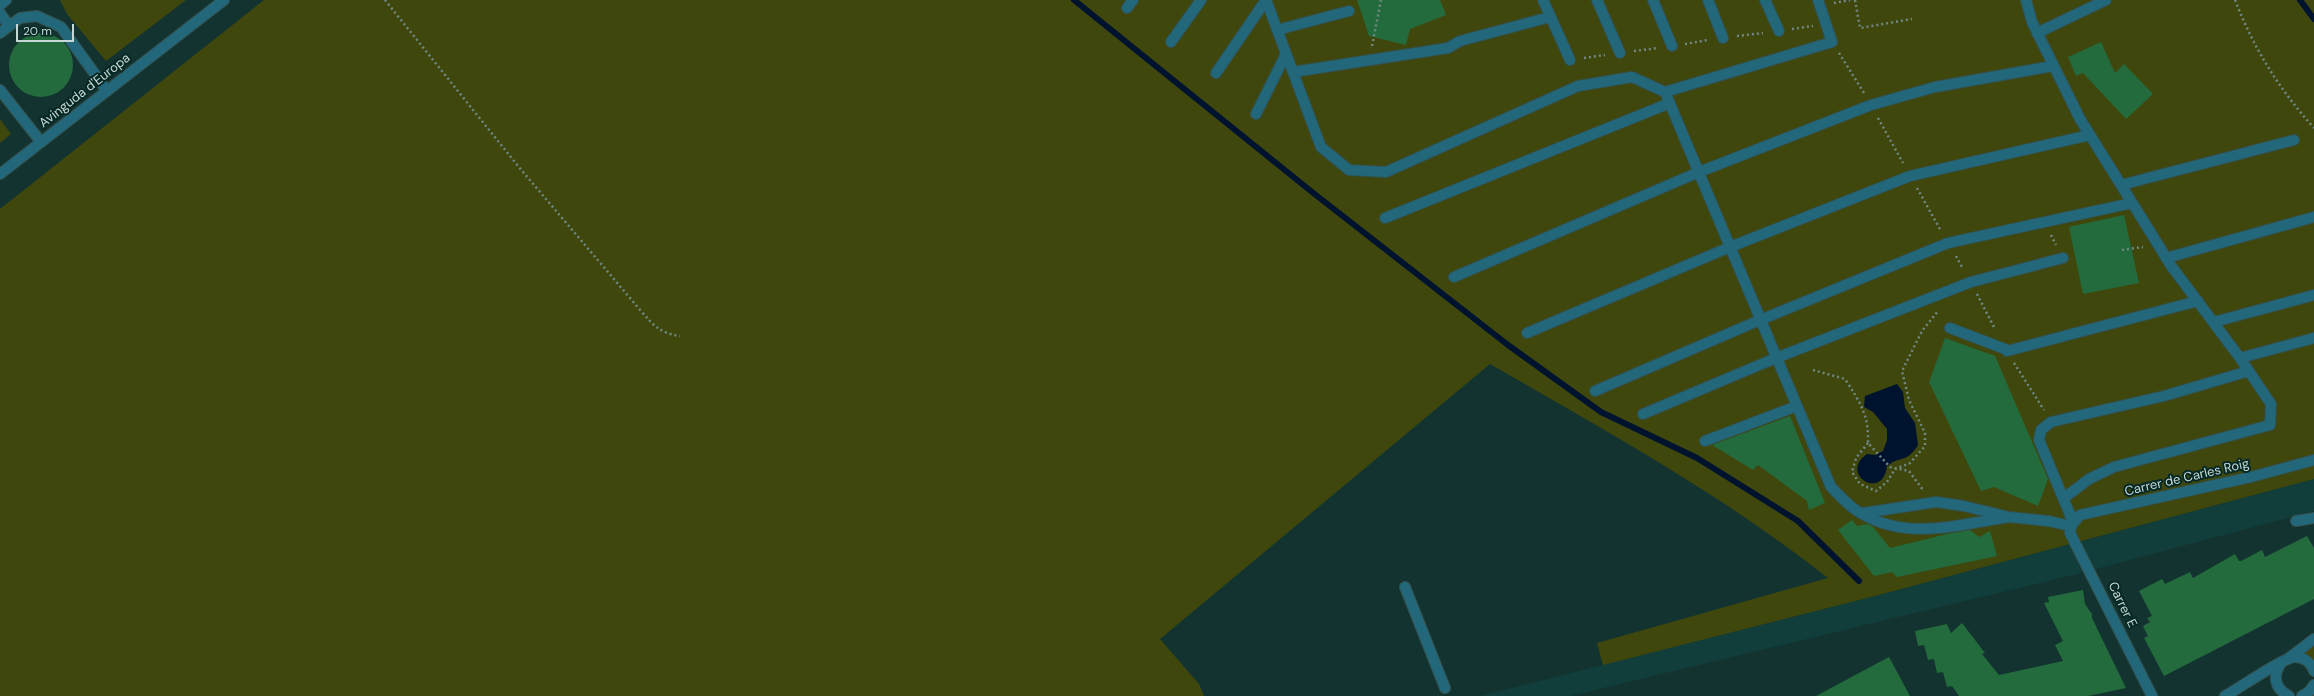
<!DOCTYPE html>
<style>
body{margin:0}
#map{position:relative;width:2314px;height:696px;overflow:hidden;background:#133330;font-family:"DM Sans",sans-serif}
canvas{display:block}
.scale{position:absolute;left:16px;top:24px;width:58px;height:18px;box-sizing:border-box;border:2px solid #c6d8d5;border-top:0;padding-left:5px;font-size:12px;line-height:14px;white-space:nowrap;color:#c6d8d5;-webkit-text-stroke:3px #072926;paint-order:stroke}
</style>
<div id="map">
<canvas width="2314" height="696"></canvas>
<div class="scale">20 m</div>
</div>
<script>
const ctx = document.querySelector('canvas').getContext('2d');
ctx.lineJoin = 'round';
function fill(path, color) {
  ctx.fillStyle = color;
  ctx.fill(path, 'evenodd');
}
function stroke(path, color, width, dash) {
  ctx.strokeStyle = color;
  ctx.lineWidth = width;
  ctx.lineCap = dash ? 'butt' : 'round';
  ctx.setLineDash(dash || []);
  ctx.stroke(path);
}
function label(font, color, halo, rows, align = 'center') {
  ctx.font = font + ' "DM Sans",sans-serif';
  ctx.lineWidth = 4;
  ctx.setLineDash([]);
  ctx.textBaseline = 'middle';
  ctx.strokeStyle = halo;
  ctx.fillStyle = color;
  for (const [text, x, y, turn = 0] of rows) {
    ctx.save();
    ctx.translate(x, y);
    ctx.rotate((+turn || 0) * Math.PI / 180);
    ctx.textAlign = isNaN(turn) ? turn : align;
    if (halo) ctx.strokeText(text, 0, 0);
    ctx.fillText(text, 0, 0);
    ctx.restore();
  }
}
const built = new Path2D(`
 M2314,479V511L2073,575L1570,696H1480L1875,596Z`);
const green = new Path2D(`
 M60,0H186L106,61L67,14Z
 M264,0H2314V479L1875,596L1603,665L1597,643L1828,578C1723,495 1606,431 1490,364L1160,639L1199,684L1204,696H0V209Z
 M0,119L11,134L0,143Z
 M2314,639V671L2295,657Z`);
const water = new Path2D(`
 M1897,384L1903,392L1905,408L1915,423L1918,445C1906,464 1901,455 1887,466C1883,502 1838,474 1867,454L1875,455L1883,451L1887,440V429L1873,412L1864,407L1865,396Z`);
const stream = new Path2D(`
 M1074,0L1312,192L1508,345L1601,412L1697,458L1798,521L1859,581
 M2300,0L2314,19`);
const building = new Path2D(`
 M1357,0H1440L1446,15L1410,29L1406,45L1369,36Z
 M9 65a32 32 0 1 1 64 0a32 32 0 1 1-64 0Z
 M2101,42L2115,73L2124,64L2153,94L2126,119L2083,73L2076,76L2068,57Z
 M2124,215L2139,283L2083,294L2069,227Z
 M1945,338L1995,356L2048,479L2038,506L1994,487L1981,491L1929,382Z
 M1790,416L1825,503L1809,510L1807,501L1758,465L1753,470L1712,445Z
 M1852,520L1857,526L1867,524L1872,526L1890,548L1947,534L1970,530L1979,537L1990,531L1997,556L1897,577L1892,572L1874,576L1838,530Z
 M2307,536L2314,548V599L2164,676L2144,638L2148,636L2143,626L2150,622L2147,618L2152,616L2139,591L2162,579L2165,584L2190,572L2193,578L2235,554L2239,561H2241L2262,550L2265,557Z
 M2083,590L2085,604L2092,614V618L2126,688L2088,696H1959L1952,686L1947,687L1943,672L1937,673L1934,659L1928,660L1924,645L1918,646L1915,631L1947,624L1951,633L1962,623L1985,653L1982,654L1999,675L2063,661L2055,645L2063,641L2044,603L2049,602L2048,597Z
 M1889,657L1910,696H1816L1872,666Z`);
const path = new Path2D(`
 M385,0L518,166L641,311C654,326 660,333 680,336
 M1855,0L1860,28L1912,19
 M2235,0C2254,49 2279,89 2314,128
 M1834,3L1850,0
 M1792,29L1813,26
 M1737,36L1763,33
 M1685,44L1708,40
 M1372,46L1381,0
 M1634,51L1658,48
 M1839,53L1864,93
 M1584,58L1605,55
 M1878,118L1903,163
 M1917,188L1941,231
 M2051,235L2056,245
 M2122,250L2143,247
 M1956,256L1963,269
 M1977,294L1995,329
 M2014,363L2044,410
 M1813,370L1845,379C1860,402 1869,415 1868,443L1890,467L1909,471L1923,490
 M1868,443L1856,458L1852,472L1860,484L1876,491L1887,482L1895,469L1910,463L1925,446V433L1909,400L1902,371L1922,331L1938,311`);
const service = new Path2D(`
 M1266,0L1321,147L1349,170L1386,172L1578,86L1632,77L1665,92
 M1543,0L1570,60
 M1597,0L1620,53
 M1653,0L1672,46
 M1708,0L1723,38
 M1765,0L1779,31
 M1818,0L1832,42L1665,92L1831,487C1838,494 1845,502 1853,508C1901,543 1956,525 2009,517
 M2026,0L2032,22L2080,119L2172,267L2240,358L2271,404L2270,425L2114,467L2089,479L2064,498
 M0,5L6,0
 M1127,8L1133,0
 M0,13L9,26
 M1277,30L1349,11
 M0,33L20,18L37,16L61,27L107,91
 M2037,33L2106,0
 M1171,42L1201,0
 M1293,72L1448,48L1460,41L1550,17
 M1216,73L1266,0
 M0,90L41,142
 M1256,114L1286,54
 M2121,185L2294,140
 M1385,218L1670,103
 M2166,258L2314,217
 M1454,277L1699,172L1871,105L1935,87L2053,66
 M2214,322L2314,295
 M1950,328L2005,349
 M1527,333L1730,247L1910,176L2090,135
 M2007,351L2198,301
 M2240,358L2314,338
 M1595,391L1760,320L1948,243L2132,203
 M1643,414L1776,358L1971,282L2063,258
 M1705,441L1797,406
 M1863,513L1936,502L1964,506L2009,517L2048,521L2071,526
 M2073,522L2039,440L2041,430L2051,422L2164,396L2249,371
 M1405,587L1445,688`);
const minor = new Path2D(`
 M0,174L224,0
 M2296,521L2314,518
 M2289,658L2314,639
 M2281,663C2272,676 2275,689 2289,696
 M2152,696L2070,533L2071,526L2080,515L2251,477L2314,460
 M2225,696C2238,689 2284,657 2295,657C2304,657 2311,663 2314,671
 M2302,696L2309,692L2314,685`);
const streetNames = [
 ["Avinguda d'Europa",85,91,-38],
 ["Carrer de Carles Roig",2187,478,-13],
 ["Carrer E",2122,605,64]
];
fill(built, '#113e3a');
fill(green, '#3f470d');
fill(water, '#00132e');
stroke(stream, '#00132e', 6);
fill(building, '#236b3c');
stroke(service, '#33514e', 12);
stroke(minor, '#33514e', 12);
stroke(path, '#708885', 2.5, [2, 3]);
stroke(service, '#23677b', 10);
stroke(minor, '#23677b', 10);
label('13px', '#c6d8d5', '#072926', streetNames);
</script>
